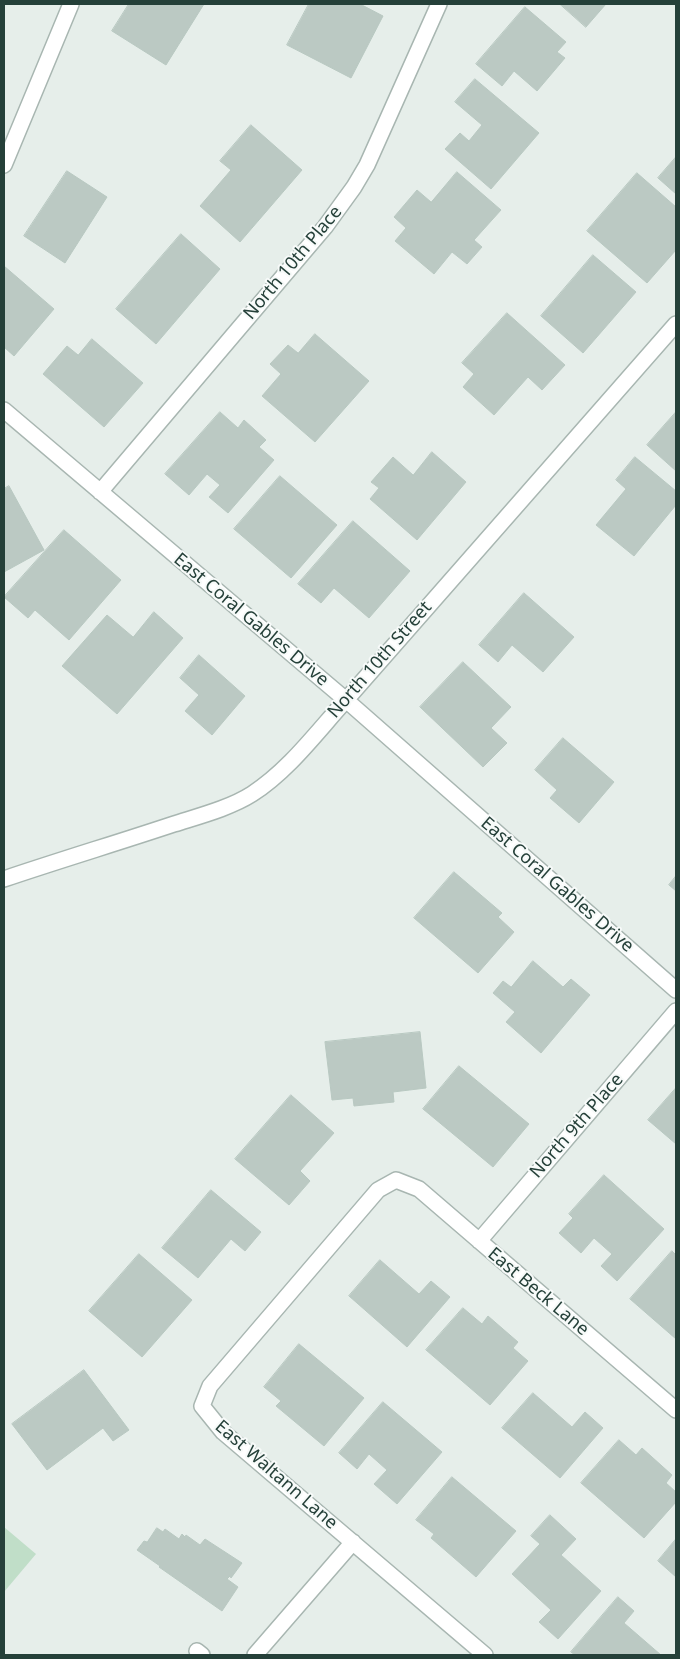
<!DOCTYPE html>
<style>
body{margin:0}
#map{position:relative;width:680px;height:1659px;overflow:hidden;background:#e6eeea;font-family:"Noto Sans",sans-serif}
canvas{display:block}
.frame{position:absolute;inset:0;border:5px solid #254039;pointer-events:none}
</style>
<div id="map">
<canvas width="680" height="1659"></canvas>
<div class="frame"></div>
</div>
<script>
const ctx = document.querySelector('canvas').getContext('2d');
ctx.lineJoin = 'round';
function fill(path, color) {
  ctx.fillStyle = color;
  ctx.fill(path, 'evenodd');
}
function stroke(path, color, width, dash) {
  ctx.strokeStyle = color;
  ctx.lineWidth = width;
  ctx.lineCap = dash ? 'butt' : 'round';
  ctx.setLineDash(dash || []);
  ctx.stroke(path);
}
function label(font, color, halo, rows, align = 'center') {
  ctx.font = font + ' "Noto Sans",sans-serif';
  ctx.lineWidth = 4;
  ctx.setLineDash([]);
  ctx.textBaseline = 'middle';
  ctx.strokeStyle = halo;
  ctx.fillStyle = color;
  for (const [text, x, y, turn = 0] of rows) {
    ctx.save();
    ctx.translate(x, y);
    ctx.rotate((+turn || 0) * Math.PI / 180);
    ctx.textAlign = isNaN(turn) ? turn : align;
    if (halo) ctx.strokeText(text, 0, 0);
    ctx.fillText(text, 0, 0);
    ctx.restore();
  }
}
const green = new Path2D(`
 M4,1527L36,1554L4,1592Z`);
const building = new Path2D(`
 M129,4H204L166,65L112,31Z
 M309,4H360L383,16L351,78L287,45Z
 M560,4H606L586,27Z
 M525,7L566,42L557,52L565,58L537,91L514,71L502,86L476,64Z
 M475,79L539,133L491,189L445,149L460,133L469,141L482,125L455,102Z
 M251,125L302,170L240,242L200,206L231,170L220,161Z
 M676,157V194L658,178Z
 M67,171L107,197L65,263L24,236Z
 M457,172L501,210L474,240L482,247L467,264L452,252L434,274L395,241L406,228L394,217L417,190L431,202Z
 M637,173L676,207V250L647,283L587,231Z
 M181,234L220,269L156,344L116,309Z
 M593,255L636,292L583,353L541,316Z
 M4,266L54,309L14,356L4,347Z
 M507,313L565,365L542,390L528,377L494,415L463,387L474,374L462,363Z
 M315,334L369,381L315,442L262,396L281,374L270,364L288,345L298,353Z
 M92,339L143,383L104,427L43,374L67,346L78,355Z
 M220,412L238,428L244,420L266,440L259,447L274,460L228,513L209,497L220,485L207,474L189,495L165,474Z
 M676,412V471L647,445Z
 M432,452L466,482L417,540L370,499L379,488L371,482L393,457L413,475Z
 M635,457L676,491V505L634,556L596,525L626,489L616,480Z
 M280,476L337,525L291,578L234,529Z
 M9,486L44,550L4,572V489Z
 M353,521L410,571L369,618L334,588L321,603L298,584Z
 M64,530L121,580L69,640L35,610L28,618L4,597Z
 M524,593L574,637L543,672L512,645L498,662L479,645Z
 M154,612L183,638L117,714L62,666L107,615L133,637Z
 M199,655L245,696L212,735L185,711L199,695L180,678Z
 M463,662L511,707L491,728L507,743L483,767L420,707Z
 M563,738L614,782L579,823L550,798L557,790L535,770Z
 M454,872L502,913L498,917L514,932L478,973L414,918Z
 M676,876V891L669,885Z
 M533,961L563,987L571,979L590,995L541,1053L506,1022L515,1012L493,993L503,981L511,987Z
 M420,1032L426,1088L393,1092L394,1102L354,1106L353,1098L332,1100L325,1042Z
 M459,1066L529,1124L493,1167L423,1109Z
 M676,1088V1144L648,1120Z
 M291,1095L334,1133L300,1171L310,1181L289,1205L235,1159Z
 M604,1175L664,1229L617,1281L601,1266L612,1254L594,1238L581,1253L559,1233L573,1218L569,1214Z
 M211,1190L261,1232L245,1251L231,1239L198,1278L162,1248Z
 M672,1251L676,1255V1339L630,1299Z
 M139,1254L192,1300L142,1357L89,1311Z
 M380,1260L419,1294L431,1281L450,1297L407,1347L349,1296Z
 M463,1308L482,1324L488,1316L518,1342L513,1348L528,1361L490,1405L426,1350Z
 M299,1344L364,1398L324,1446L276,1406L281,1401L264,1387Z
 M84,1370L129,1430L113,1441L103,1428L47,1470L12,1424Z
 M533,1393L572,1427L585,1412L603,1428L560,1478L502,1428Z
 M383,1402L442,1452L397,1504L374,1484L387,1470L369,1454L357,1469L339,1453Z
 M619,1440L636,1455L642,1448L672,1475L666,1483L676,1492V1502L644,1538L581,1483Z
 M452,1477L516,1531L476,1577L431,1538L434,1534L416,1520Z
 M550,1515L576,1539L561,1555L601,1591L558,1639L539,1622L551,1610L512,1574L540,1544L531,1536Z
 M157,1528L163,1532L165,1529L179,1539L182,1534L185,1537L186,1535L200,1545L205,1539L242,1563L231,1578L230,1576L227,1579L238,1587L222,1611L159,1567L160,1566L137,1550L144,1541L147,1542Z
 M676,1539V1577L658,1561Z
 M618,1597L634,1611L624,1623L661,1655H575L571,1652Z`);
const minor = new Path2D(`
 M4,165L71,4
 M4,410L346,700L676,990
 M100,492L325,227L354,187L367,165L439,4
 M4,879C60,860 117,843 174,824C199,816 230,808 252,794C289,770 316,733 346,700L676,324
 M479,1241L676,1011
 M197,1651L202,1655
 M255,1655L353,1542
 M485,1655L223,1432L202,1406L210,1386L378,1190L396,1180L419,1189L676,1410`);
const streetNames = [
 ["North 10th Place",293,263,-50],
 ["East Coral Gables Drive",251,620,40],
 ["North 10th Street",380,660,-49],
 ["East Coral Gables Drive",557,885,41],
 ["North 9th Place",577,1126,-49],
 ["East Beck Lane",538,1292,40],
 ["East Waltann Lane",276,1475,41]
];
fill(green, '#c0dec8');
fill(building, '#bbc9c3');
stroke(building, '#b8c8c1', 1);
stroke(minor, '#a8b6b1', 18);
stroke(minor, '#fff', 15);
label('18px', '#254039', '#f7faf9', streetNames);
</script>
